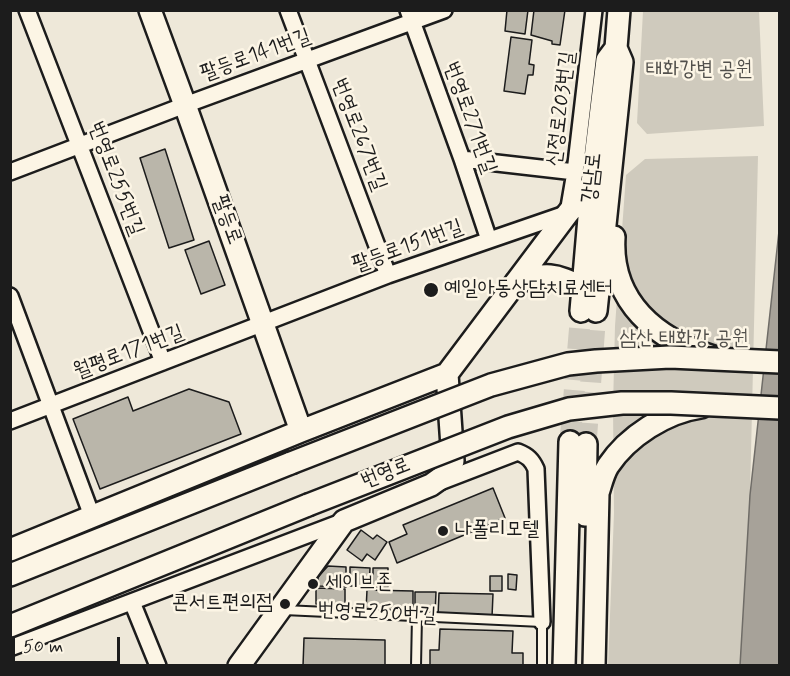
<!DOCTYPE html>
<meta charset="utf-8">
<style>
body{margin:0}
#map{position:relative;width:790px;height:676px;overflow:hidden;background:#eee8d9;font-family:Mynerve,sans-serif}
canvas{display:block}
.frame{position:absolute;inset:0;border:12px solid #1c1c1c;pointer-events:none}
.scale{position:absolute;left:12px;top:637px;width:108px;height:27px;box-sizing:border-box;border:3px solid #1c1c1c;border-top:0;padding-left:8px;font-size:18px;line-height:21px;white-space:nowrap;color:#1c1c1c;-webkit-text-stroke:4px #fcf5e5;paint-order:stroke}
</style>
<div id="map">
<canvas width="790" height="676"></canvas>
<div class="frame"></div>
<div class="scale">50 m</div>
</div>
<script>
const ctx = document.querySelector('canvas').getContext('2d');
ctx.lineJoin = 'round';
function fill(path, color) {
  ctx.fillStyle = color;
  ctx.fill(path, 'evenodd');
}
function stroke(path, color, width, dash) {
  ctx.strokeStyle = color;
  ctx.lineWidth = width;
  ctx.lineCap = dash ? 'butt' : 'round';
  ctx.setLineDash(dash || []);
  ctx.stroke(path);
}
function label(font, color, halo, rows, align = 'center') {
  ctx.font = font + ' Mynerve,"Poor Story",sans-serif';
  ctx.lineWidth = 5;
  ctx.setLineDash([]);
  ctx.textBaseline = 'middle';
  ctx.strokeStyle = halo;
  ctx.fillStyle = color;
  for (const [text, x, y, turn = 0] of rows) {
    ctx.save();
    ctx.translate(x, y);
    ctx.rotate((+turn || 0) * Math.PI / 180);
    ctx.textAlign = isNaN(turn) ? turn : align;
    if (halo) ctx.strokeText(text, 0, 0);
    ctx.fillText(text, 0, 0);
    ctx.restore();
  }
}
const green = new Path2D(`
 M643,11H759L764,126L647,134L637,123Z
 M758,156L746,665L608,666L614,513L613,407L615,326L626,175L645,159Z`);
const water = new Path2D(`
 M779,231V665L740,666L750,495Z`);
const building = new Path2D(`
 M507,10H528L525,34L505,31Z
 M534,10H565L560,45L552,44V41L531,35Z
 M511,37L532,40L529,64L534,65L533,75H528L525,94L504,91Z
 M165,149L194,240L169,248L140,158Z
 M209,241L225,285L201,294L185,250Z
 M189,389L229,402L241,434L100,489L73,419L128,397L133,411Z
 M493,488L505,518L397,563L389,542L407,534L403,525Z
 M361,530L373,539L377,535L387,542L375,560L367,554L362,561L347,550Z
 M328,566L346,567V587L318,586V577Z
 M350,567L370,568L369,586H350Z
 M373,568H388V587H373Z
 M508,574L517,575L516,590L508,589Z
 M490,576H502V591H490Z
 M316,588L345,589V604H316Z
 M367,590L413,591V612L366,611Z
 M415,592H436L435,614L415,613Z
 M439,593L493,594L492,617L438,616Z
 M440,629L513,631L512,653H523V666H430V650H439Z
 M304,638L385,640V666H303Z`);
const secondaryTunnel = new Path2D(`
 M570,442L581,311
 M586,444L596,311`);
const lane = new Path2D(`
 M284,610L542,622V666
 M416,666L417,616`);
const street = new Path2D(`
 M27,10L163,362
 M288,10L388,275
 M408,10L462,159L489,240
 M462,159L575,172
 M10,172L185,105L444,10
 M10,296L92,516
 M10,421L388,275L568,213L575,172L594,10
 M440,482L518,452C528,456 532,460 536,469L542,622
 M132,602L158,666
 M10,648L344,521`);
const secondary = new Path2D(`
 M150,10L185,105L301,431
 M614,237C610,302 656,339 713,357
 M516,282C548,273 553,273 583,288
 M581,311L592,183L607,60L616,48
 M596,311L622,62L616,48L619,10
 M447,374L568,213L594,182
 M585,515L586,444
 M10,550L301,431L447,374L453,461L445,475L431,485L344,521L239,666
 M10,575L291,463
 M10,626L308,505
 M564,666L570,442
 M594,666L598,493C601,484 603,474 608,466C628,436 666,412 701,407`);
const secondaryBridge = new Path2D(`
 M291,463L491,385L568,364L596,361L670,357L780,362
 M308,505L508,427L569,409L622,403H671L780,408`);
const markers = [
 [431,290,8,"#1c1c1c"],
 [443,531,6,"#1c1c1c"],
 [313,584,6,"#1c1c1c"],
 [285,604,6,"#1c1c1c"]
];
const streetNames = [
 ["팔등로141번길",256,56,-20],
 ["신정로203번길",562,109,-83],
 ["번영로271번길",469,118,70],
 ["번영로267번길",358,135,69],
 ["강남로",593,178,-84],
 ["번영로255번길",115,179,69],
 ["팔등로",226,220,70],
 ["팔등로151번길",408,247,-20],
 ["월평로171번길",129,353,-21],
 ["번영로",386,474,-21],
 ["번영로250번길",377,614,3]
];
const parkNames = [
 ["태화강변 공원",699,71],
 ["삼산 태화강 공원",684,340]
];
const poiNames = [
 ["예일아동상담치료센터",444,290],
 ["나폴리모텔",455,531],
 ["세이브존",325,584],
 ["콘서트편의점",273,604,"right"]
];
fill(green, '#cfcabd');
fill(water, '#a7a299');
stroke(water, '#6f6c67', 1.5);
fill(building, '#bab6aa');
stroke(building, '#1c1c1c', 1.5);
stroke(secondaryTunnel, '#cec9bd', 21, [21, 10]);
stroke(lane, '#1c1c1c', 12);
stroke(street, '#1c1c1c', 20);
stroke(secondary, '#1c1c1c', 26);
stroke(lane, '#fcf5e5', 8);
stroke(street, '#fcf5e5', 15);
stroke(secondary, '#fcf5e5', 21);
stroke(secondaryBridge, '#1c1c1c', 26, []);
stroke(secondaryBridge, '#fcf5e5', 21);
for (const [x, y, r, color] of markers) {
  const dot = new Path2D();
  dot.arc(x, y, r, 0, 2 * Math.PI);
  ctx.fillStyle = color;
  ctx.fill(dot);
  stroke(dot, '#fcf5e5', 2);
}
label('21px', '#1c1c1c', '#fcf5e5', streetNames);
label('21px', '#52504c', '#fcf5e5', parkNames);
label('21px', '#1c1c1c', '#fcf5e5', poiNames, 'left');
</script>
